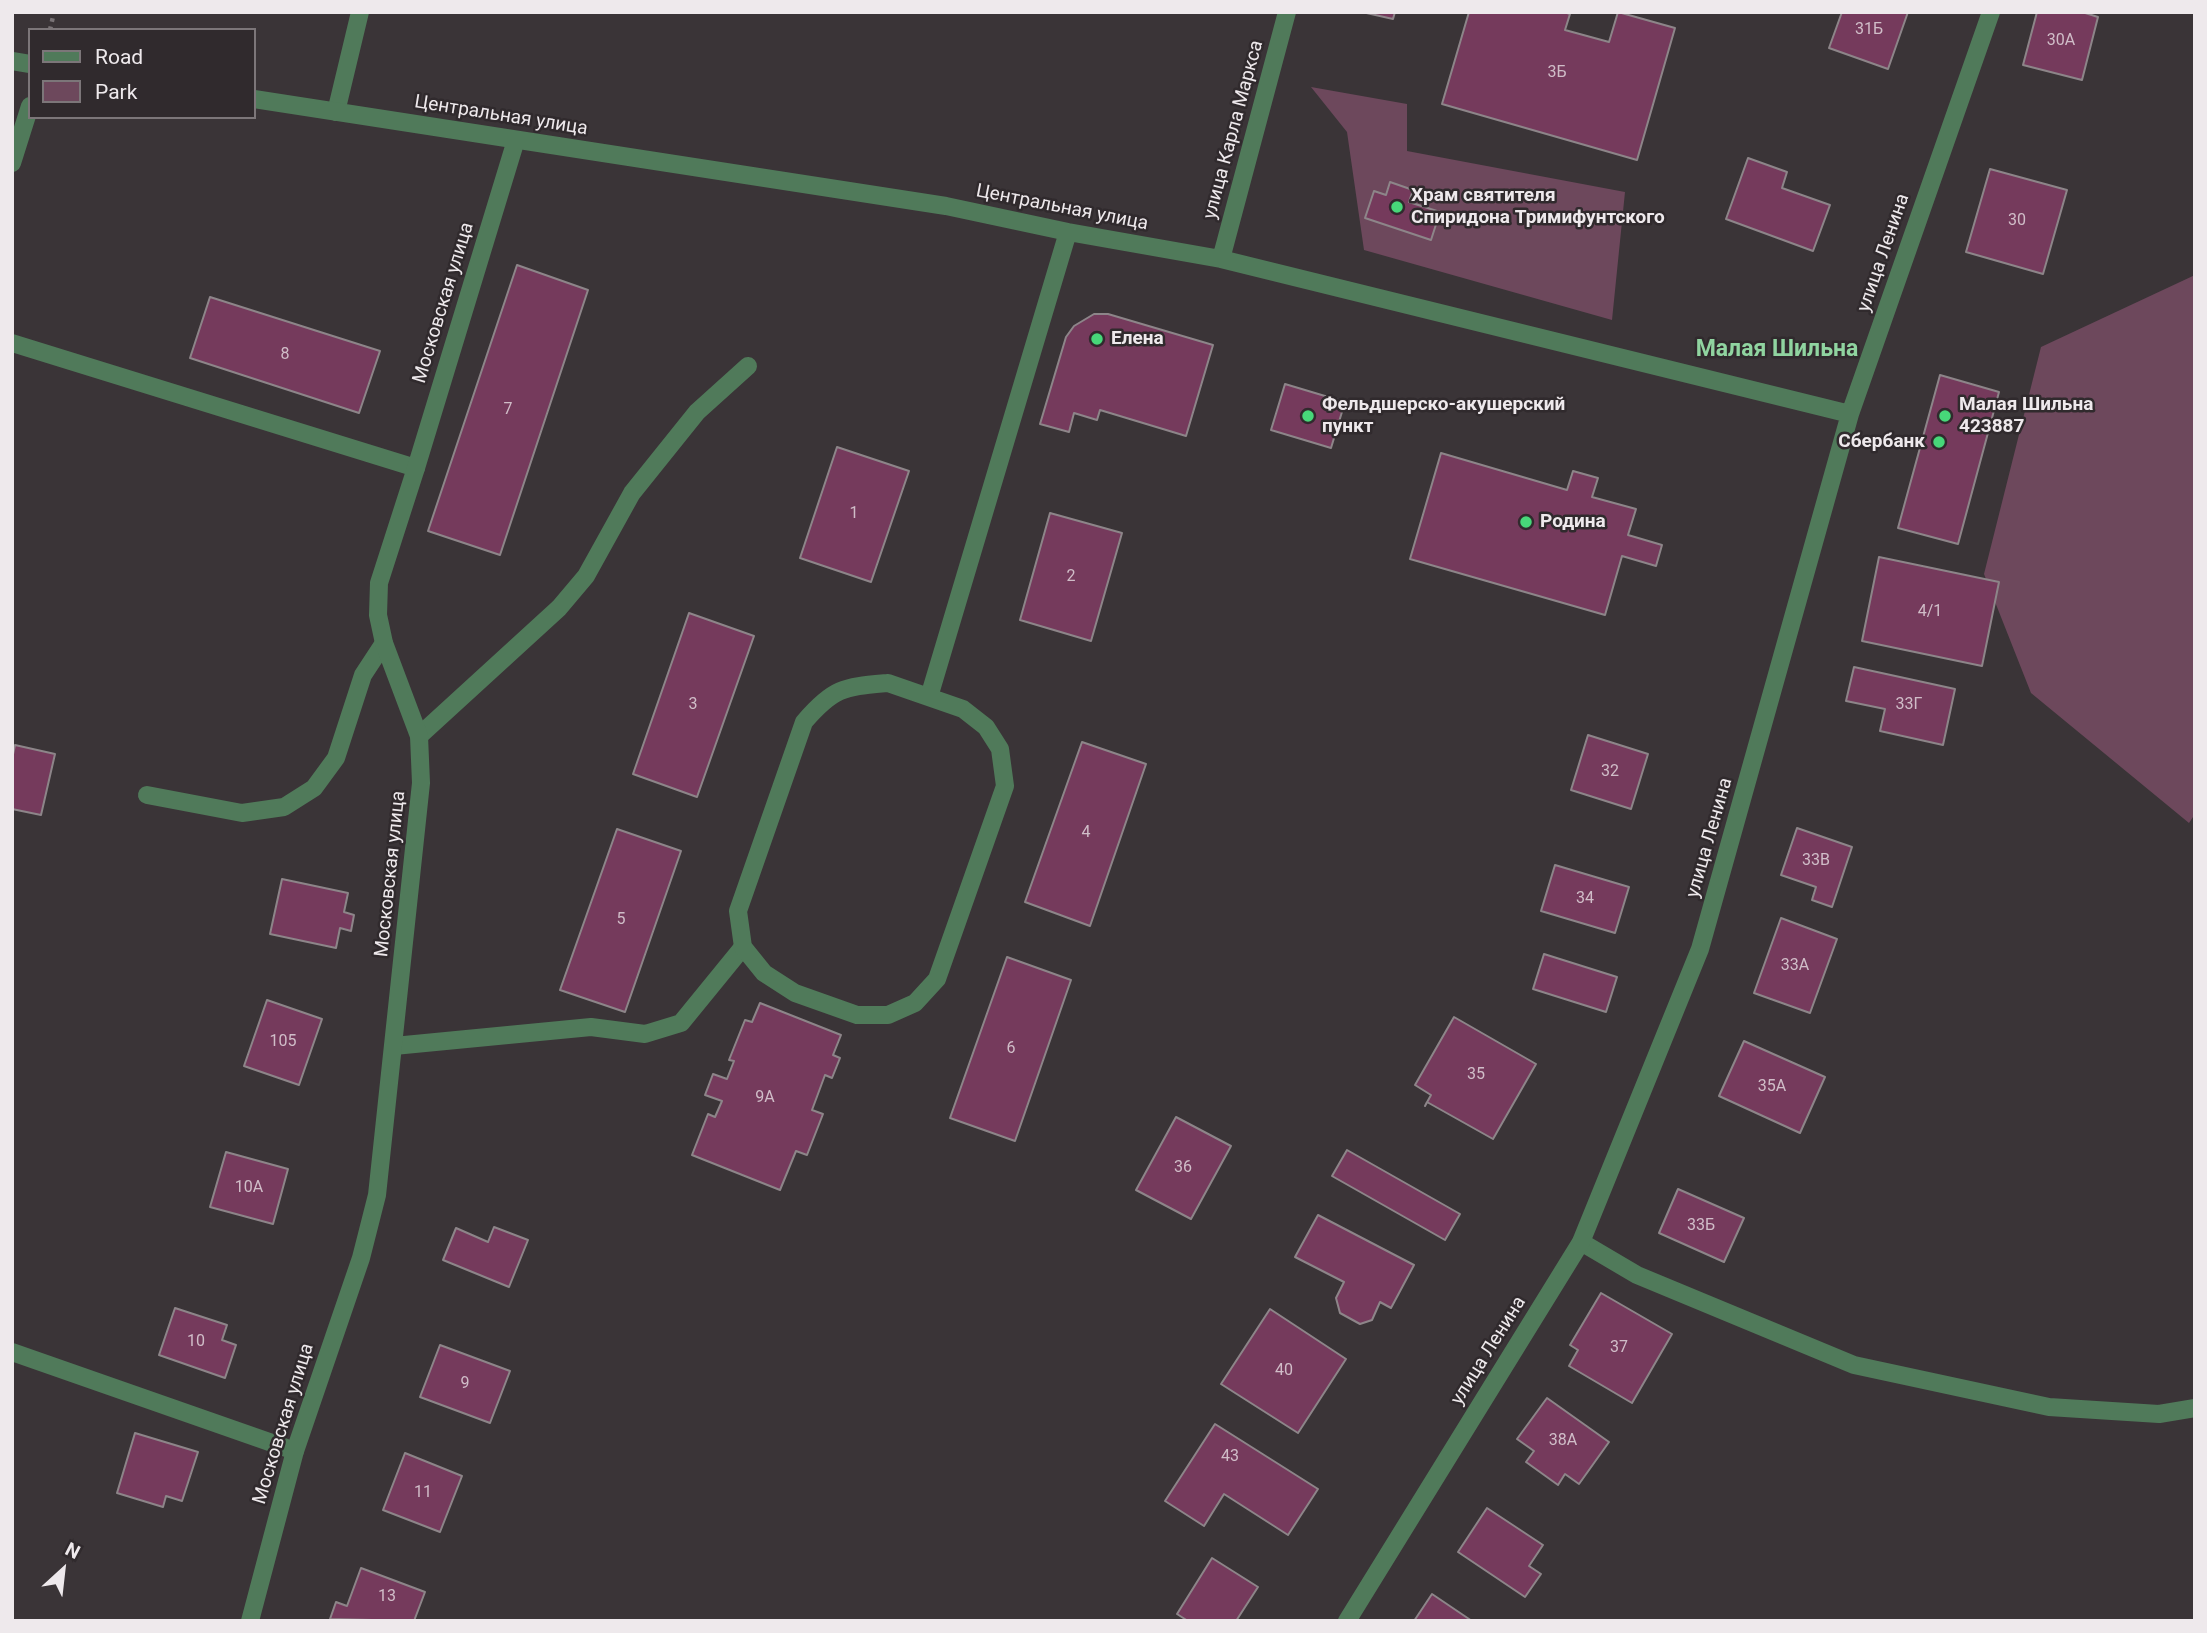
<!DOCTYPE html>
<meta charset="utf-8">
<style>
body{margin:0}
#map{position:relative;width:2207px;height:1633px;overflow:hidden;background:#3a3437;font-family:Roboto,sans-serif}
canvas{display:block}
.frame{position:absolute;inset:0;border:14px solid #eee9ec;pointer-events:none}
.legend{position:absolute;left:28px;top:28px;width:228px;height:91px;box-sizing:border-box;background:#302a2d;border:2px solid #7c7679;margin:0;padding:9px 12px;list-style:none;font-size:21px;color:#eee9ec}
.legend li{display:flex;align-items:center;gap:14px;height:35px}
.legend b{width:35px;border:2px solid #7c7679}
.north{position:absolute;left:28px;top:1535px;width:70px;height:70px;-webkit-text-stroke:5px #302a2d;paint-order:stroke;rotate:27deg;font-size:19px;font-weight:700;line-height:28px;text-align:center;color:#eee9ec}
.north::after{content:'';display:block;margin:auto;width:24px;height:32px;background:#eee9ec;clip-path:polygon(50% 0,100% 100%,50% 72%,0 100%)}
</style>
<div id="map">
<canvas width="2207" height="1633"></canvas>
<div class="frame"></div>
<ul class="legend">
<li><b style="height:9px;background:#507a5a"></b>Road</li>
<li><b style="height:19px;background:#6d485c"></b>Park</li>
</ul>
<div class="north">N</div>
</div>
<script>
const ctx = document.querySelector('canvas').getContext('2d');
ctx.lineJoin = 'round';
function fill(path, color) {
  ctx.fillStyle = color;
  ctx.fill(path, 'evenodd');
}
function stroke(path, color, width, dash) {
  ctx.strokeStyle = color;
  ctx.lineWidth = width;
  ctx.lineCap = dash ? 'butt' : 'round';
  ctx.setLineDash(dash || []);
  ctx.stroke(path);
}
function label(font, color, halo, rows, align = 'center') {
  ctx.font = font + ' Roboto,sans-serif';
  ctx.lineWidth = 5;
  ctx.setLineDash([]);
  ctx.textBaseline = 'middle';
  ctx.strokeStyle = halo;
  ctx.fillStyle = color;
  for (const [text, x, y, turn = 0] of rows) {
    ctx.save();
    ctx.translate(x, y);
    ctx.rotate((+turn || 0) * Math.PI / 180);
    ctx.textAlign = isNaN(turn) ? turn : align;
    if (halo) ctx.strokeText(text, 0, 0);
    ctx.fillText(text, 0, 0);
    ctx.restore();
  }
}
const green = new Path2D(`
 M1311,87L1407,104V151L1625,192L1612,320L1364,250L1347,132Z
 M2195,275V814L2189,823L2031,693L1984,574L2041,347Z`);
const building = new Path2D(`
 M1362,12H1395L1393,19Z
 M1469,12H1564L1570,14L1565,30L1609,42L1618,12L1675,28L1637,160L1442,104Z
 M1842,12H1908L1888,69L1829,48Z
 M2037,12H2082L2098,17L2082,80L2023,65Z
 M1748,158L1787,172L1782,188L1830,205L1813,251L1726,219Z
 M1990,169L2067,190L2043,274L1966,252Z
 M1390,182L1413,190L1409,202L1440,212L1431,240L1365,218L1374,191L1386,195Z
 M517,265L588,290L500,555L428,531Z
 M210,297L380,351L359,413L190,358Z
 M1094,314H1108L1213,345L1186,436L1100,410L1097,420L1074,413L1069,432L1040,424L1066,337L1074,326Z
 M1940,375L1999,392L1958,544L1898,528Z
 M1285,384L1345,402L1331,448L1271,430Z
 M837,447L909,471L871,582L800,558Z
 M1441,453L1567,490L1573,471L1598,478L1592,497L1636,509L1628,535L1662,545L1656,566L1622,556L1605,615L1410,559Z
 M1050,513L1122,533L1091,641L1020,620Z
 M1879,557L1999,582L1982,666L1862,641Z
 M689,613L754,636L697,797L633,774Z
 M1854,667L1955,689L1943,745L1880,731L1885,709L1846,701Z
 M1588,735L1648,754L1631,809L1571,790Z
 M1082,742L1146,764L1090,926L1025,902Z
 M15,745L55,754L41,815L12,809V759Z
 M1797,828L1852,847L1832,907L1812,900L1816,887L1781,875Z
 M617,829L681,851L625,1012L560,990Z
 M1555,865L1629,887L1615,933L1541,911Z
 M282,879L348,893L344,912L354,915L351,931L340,928L336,948L270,934Z
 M1781,918L1837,939L1810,1013L1754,993Z
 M1544,954L1617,977L1606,1012L1533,989Z
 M1007,957L1071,980L1015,1141L950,1118Z
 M267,1000L322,1019L299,1085L244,1066Z
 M760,1003L841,1035L833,1055L840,1058L832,1078L825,1075L812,1110L823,1114L807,1155L796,1151L780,1190L692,1155L708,1114L715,1117L722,1101L705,1095L713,1074L727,1079L734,1061L729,1060L745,1020L752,1022Z
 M1454,1017L1536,1064L1493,1139L1427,1102L1425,1106L1431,1095L1415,1085Z
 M1744,1041L1825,1077L1800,1133L1719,1096Z
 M1176,1117L1231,1146L1191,1219L1136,1190Z
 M1347,1150L1460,1214L1445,1240L1332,1176Z
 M226,1152L288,1169L273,1224L210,1207Z
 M1678,1189L1744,1218L1724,1262L1659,1233Z
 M1318,1215L1414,1265L1391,1308L1380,1302L1372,1320L1360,1324L1340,1313L1336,1298L1344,1282L1295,1257Z
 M494,1227L528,1240L509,1287L443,1260L456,1228L488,1242Z
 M1601,1293L1672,1334L1632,1403L1569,1366L1578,1350L1570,1345Z
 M175,1308L227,1325L222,1340L236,1345L225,1378L159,1355Z
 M1270,1309L1346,1359L1298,1433L1221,1384Z
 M440,1345L510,1371L490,1423L420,1397Z
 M1547,1398L1609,1442L1579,1484L1565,1474L1558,1485L1526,1462L1534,1451L1517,1439Z
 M1215,1424L1318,1489L1288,1535L1224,1494L1204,1526L1165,1501Z
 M135,1433L198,1452L182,1501L166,1496L163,1507L117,1493Z
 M405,1453L462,1476L440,1532L383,1510Z
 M1487,1508L1543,1545L1529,1566L1541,1574L1525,1597L1458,1552Z
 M1212,1558L1258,1587L1236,1621H1188L1177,1614Z
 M361,1568L425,1592L414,1621L330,1619L336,1602L347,1606Z
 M1432,1594L1472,1621H1414Z`);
const path = new Path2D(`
 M50,30L54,12`);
const lane = new Path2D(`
 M336,112L360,12
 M12,343L416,468
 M419,736L559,608L586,576L632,493L697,412L748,366
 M147,795L242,813L284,807L314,788L336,758L363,675L384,643
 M394,1046L591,1027L645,1034L681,1023L743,947
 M1581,1242L1637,1275L1854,1365L2049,1407L2159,1414L2195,1408
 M12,1352L295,1451`);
const street = new Path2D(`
 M12,61L30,64
 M254,99L946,206L1068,232L1221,259L1850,414
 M12,163L30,106
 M1221,259L1287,12
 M888,683L963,709L986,727L1000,749L1005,786L937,979L915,1003L888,1015H857L795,993L764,973L743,947L738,911L804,722C834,687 844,687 888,683Z
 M929,697L1068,232
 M250,1621L295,1451L361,1258L377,1195L421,783L419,736L384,643L378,615L379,583L416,468L516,140
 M1347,1621L1581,1242L1700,949L1850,414L1991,12`);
const markers = [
 [1397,207,7,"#47d779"],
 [1097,339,7,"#47d779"],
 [1308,416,7,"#47d779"],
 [1945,416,7,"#47d779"],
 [1939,442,7,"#47d779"],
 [1526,522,7,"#47d779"]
];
const numberNames = [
 ["31Б",1869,30],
 ["30А",2061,41],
 ["3Б",1557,73],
 ["30",2017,221],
 ["8",285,355],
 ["7",508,410],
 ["1",854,514],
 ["2",1071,577],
 ["4/1",1930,612],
 ["3",693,705],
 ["33Г",1909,705],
 ["32",1610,772],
 ["4",1086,833],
 ["33В",1816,861],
 ["34",1585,899],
 ["5",621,920],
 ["33А",1795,966],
 ["105",283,1042],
 ["6",1011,1049],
 ["35",1476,1075],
 ["35А",1772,1087],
 ["9А",765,1098],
 ["36",1183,1168],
 ["10А",249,1188],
 ["33Б",1701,1226],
 ["10",196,1342],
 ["37",1619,1348],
 ["40",1284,1371],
 ["9",465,1384],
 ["38А",1563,1441],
 ["43",1230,1457],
 ["11",423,1493],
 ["13",387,1597]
];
const streetNames = [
 ["Центральная улица",501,116,9],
 ["улица Карла Маркса",1234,130,-75],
 ["Центральная улица",1062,208,11],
 ["улица Ленина",1884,253,-71],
 ["Московская улица",444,303,-73],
 ["улица Ленина",1710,838,-74],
 ["Московская улица",391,874,-84],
 ["улица Ленина",1489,1351,-58],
 ["Московская улица",284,1424,-73]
];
const poiNames = [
 ["Храм святителя",1411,196],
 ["Спиридона Тримифунтского",1411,218],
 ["Елена",1111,339],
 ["Фельдшерско-акушерский",1322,405],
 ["пункт",1322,427],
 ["Малая Шильна",1959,405],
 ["423887",1959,427],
 ["Сбербанк",1925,442,"right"],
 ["Родина",1540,522]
];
const quarterNames = [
 ["Малая Шильна",1777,350]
];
fill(green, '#6d485c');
fill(building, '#753a5c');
stroke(building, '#8d8589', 2);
stroke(path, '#797376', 4.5, [3.5, 5]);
stroke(lane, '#507a5a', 18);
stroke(street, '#507a5a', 18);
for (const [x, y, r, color] of markers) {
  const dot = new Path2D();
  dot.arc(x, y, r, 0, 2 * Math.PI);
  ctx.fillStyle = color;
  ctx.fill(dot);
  stroke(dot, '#302a2d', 2.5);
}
label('16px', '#d0bdc8', null, numberNames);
label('19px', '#eee9ec', '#302a2d', streetNames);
label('bold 19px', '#eee9ec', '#302a2d', poiNames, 'left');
label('bold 23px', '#90d4a0', '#302a2d', quarterNames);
</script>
